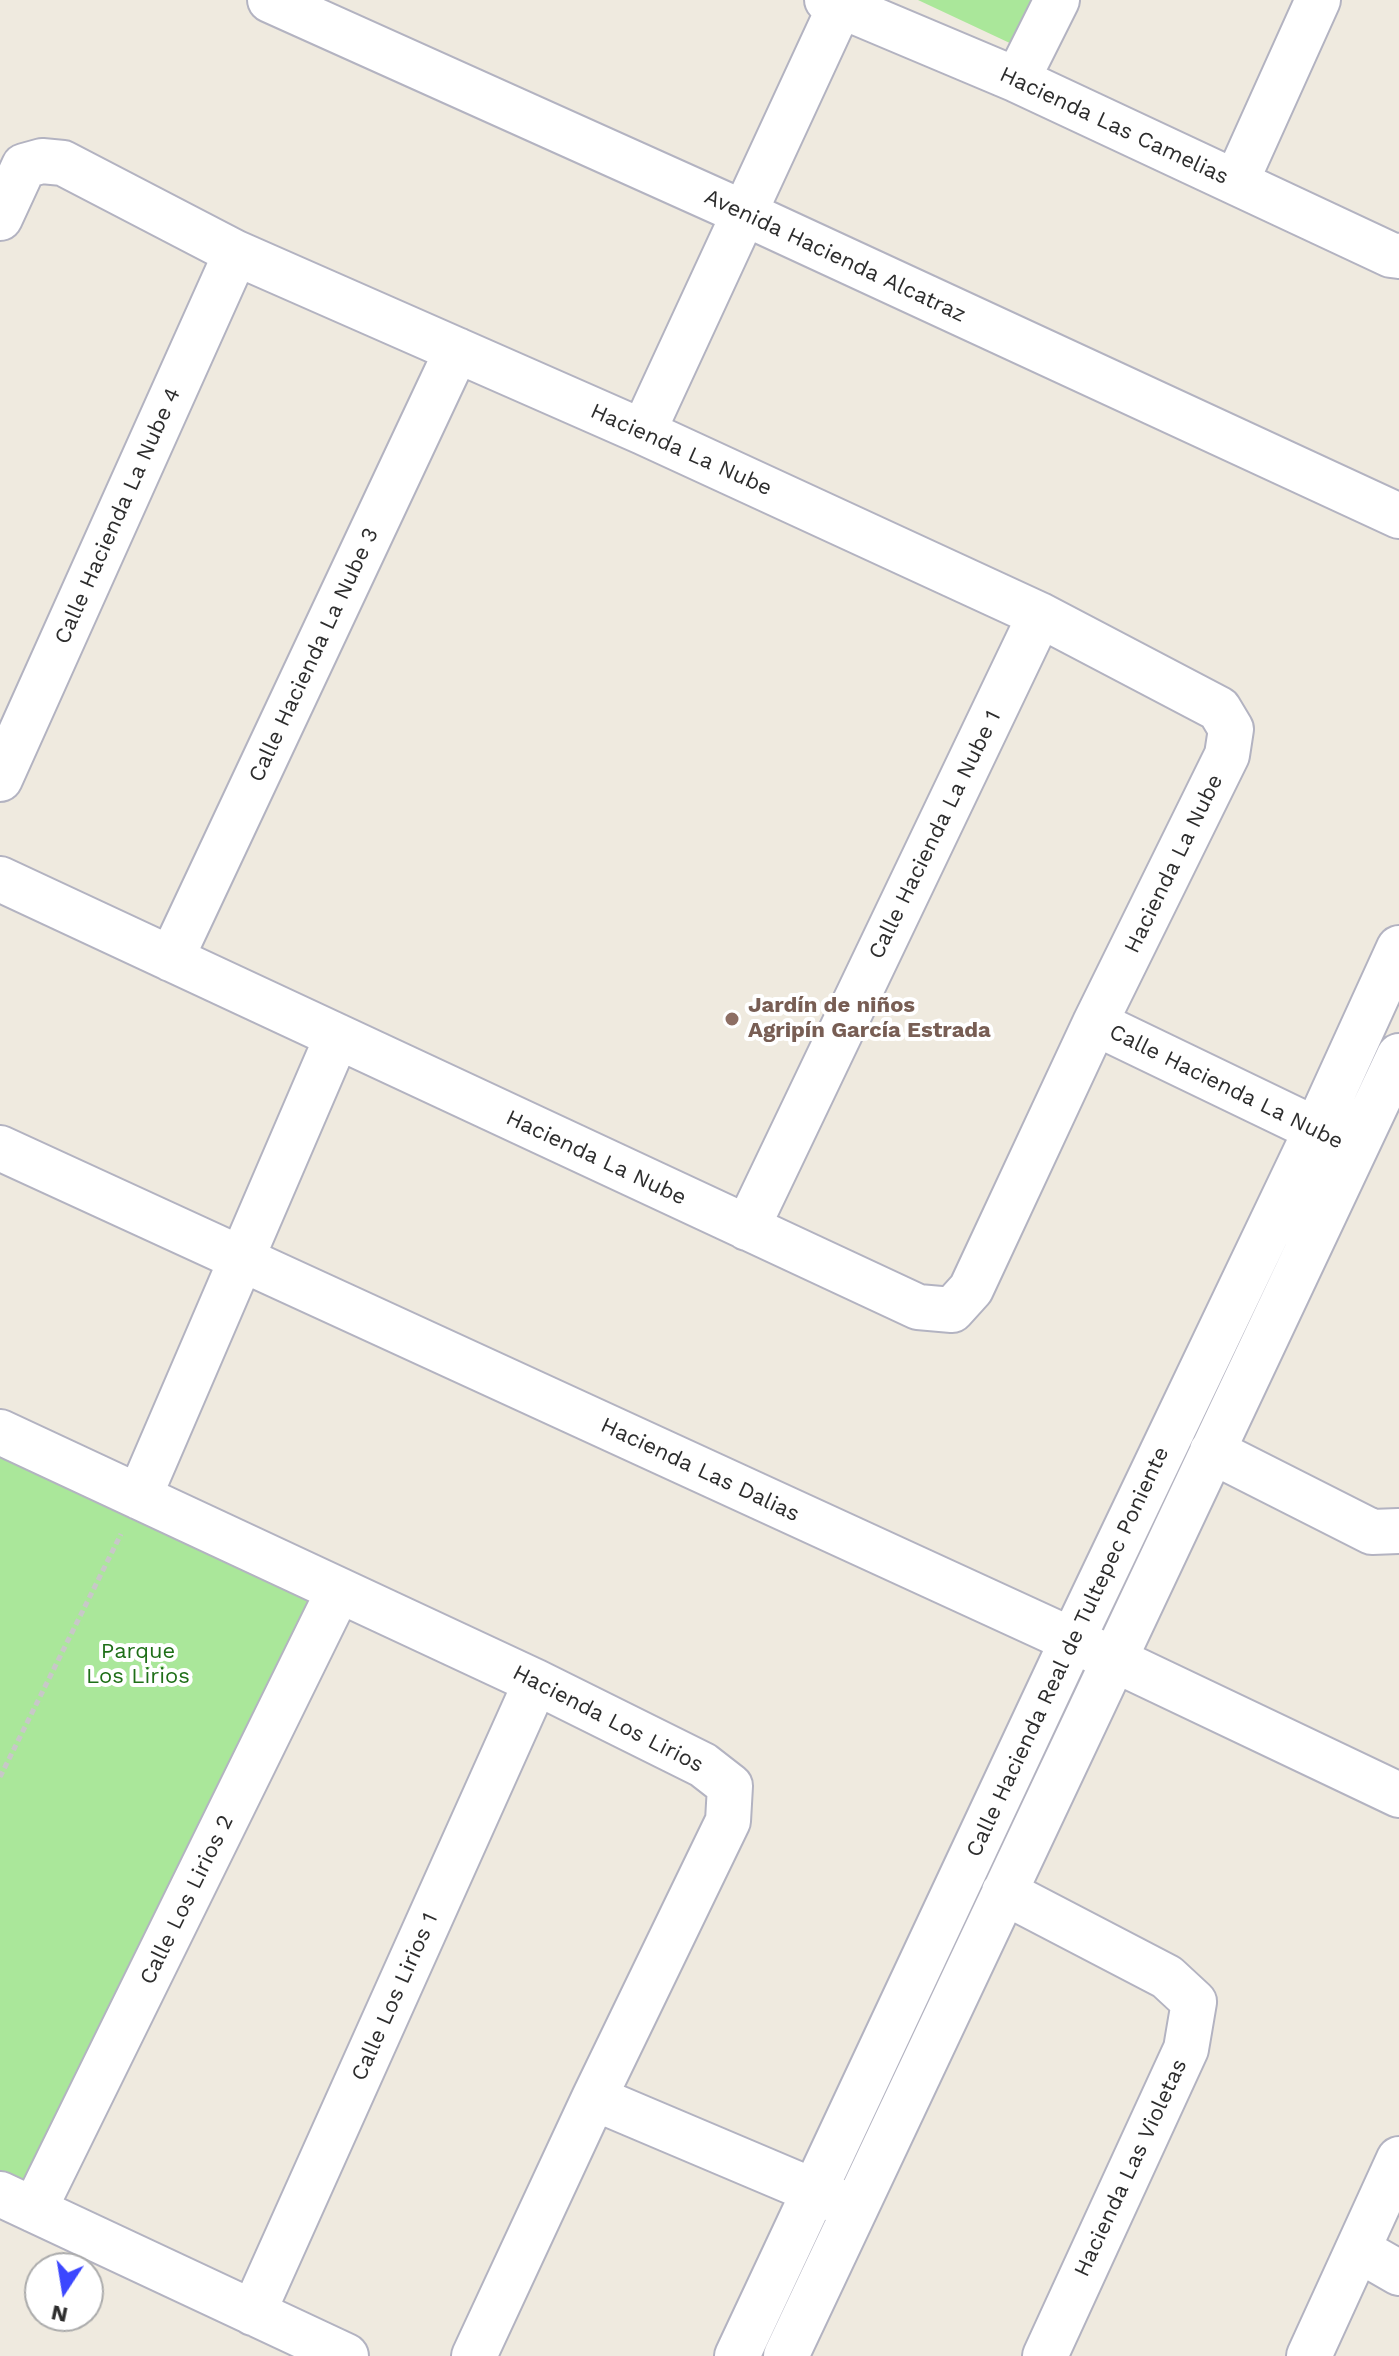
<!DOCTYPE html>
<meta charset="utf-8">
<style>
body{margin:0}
#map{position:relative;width:1399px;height:2356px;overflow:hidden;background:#efeadf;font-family:"Work Sans",sans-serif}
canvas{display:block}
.north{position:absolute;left:24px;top:2252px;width:80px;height:80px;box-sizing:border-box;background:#fff;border:2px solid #ababab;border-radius:50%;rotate:192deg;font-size:22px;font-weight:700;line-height:32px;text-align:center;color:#2d2d2d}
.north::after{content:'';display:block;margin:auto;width:28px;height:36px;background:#3c47ff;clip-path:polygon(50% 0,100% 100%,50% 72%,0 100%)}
</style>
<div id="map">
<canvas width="1399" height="2356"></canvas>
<div class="north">N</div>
</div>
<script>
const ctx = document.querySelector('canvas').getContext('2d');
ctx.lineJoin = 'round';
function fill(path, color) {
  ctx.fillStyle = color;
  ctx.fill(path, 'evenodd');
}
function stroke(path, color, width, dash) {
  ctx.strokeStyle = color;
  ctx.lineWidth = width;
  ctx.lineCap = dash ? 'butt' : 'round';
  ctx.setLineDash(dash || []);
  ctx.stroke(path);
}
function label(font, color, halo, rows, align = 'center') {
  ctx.font = font + ' "Work Sans",sans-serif';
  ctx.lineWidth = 8;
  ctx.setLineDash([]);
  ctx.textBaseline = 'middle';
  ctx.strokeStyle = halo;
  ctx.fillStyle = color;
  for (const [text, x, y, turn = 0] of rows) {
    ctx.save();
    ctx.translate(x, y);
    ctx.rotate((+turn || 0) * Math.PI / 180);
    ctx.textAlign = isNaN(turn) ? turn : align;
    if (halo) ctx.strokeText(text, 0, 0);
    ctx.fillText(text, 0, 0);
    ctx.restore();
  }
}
const green = new Path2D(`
 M918,0H1036L1014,45Z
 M0,1447L321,1600L31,2196L0,2182Z`);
const path = new Path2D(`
 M0,1777L121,1534`);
const minor = new Path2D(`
 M270,0L746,214L1399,516
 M827,0L1017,80L1391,255L1399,256
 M1017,80L1057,0
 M1236,182L1318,0
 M0,218L24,166L42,161L63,163L236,253L643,432L1040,615L1219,709L1231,729L1227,755L1095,1023L971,1289L952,1310L918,1307L0,879
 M643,432L840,6
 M0,779L236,253
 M171,959L457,350
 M1095,1023L1342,1142
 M0,1148L1113,1659L1399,1795
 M747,1228L1040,615
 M0,1432L536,1682L703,1765L730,1786L728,1821L594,2098L474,2356
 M1212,1451L1372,1532L1399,1531
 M139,1497L337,1037
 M1004,1892L1167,1977L1194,2002L1186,2049L1045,2356
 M594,2098L842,2203
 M0,2194L346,2356
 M34,2210L339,1590
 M1359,2250L1399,2273
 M253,2313L536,1682
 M737,2356L1072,1641L1316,1130L1399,948
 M786,2356L1399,1056
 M1309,2356L1399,2159`);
const markers = [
 [732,1019,8,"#8d6e63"]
];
const streetNames = [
 ["Hacienda Las Camelias",1114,126,25],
 ["Avenida Hacienda Alcatraz",835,256,25],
 ["Hacienda La Nube",681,450,24],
 ["Calle Hacienda La Nube 4",118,516,-66],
 ["Calle Hacienda La Nube 3",314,655,-65],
 ["Calle Hacienda La Nube 1",935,835,-64],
 ["Hacienda La Nube",1174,864,-64],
 ["Calle Hacienda La Nube",1226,1087,26],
 ["Hacienda La Nube",596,1158,25],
 ["Hacienda Las Dalias",700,1470,25],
 ["Calle Hacienda Real de Tultepec Poniente",1068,1652,-65],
 ["Hacienda Los Lirios",608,1719,27],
 ["Calle Los Lirios 2",187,1900,-64],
 ["Calle Los Lirios 1",395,1997,-66],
 ["Hacienda Las Violetas",1131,2168,-65]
];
const educationNames = [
 ["Jardín de niños",748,1006],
 ["Agripín García Estrada",748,1031]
];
const parkNames = [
 ["Parque",138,1652],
 ["Los Lirios",138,1677]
];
fill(green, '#aae79a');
stroke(minor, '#b3b3c1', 48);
stroke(path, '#c8c8c8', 5, [6, 4]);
stroke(minor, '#fff', 44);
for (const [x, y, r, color] of markers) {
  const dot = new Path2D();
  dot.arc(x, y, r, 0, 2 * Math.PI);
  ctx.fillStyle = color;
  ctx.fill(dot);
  stroke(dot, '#fff', 3);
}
label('22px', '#2d2d2d', '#fff', streetNames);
label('bold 22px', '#785e54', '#fff', educationNames, 'left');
label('22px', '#1f6f18', '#fff', parkNames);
</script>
